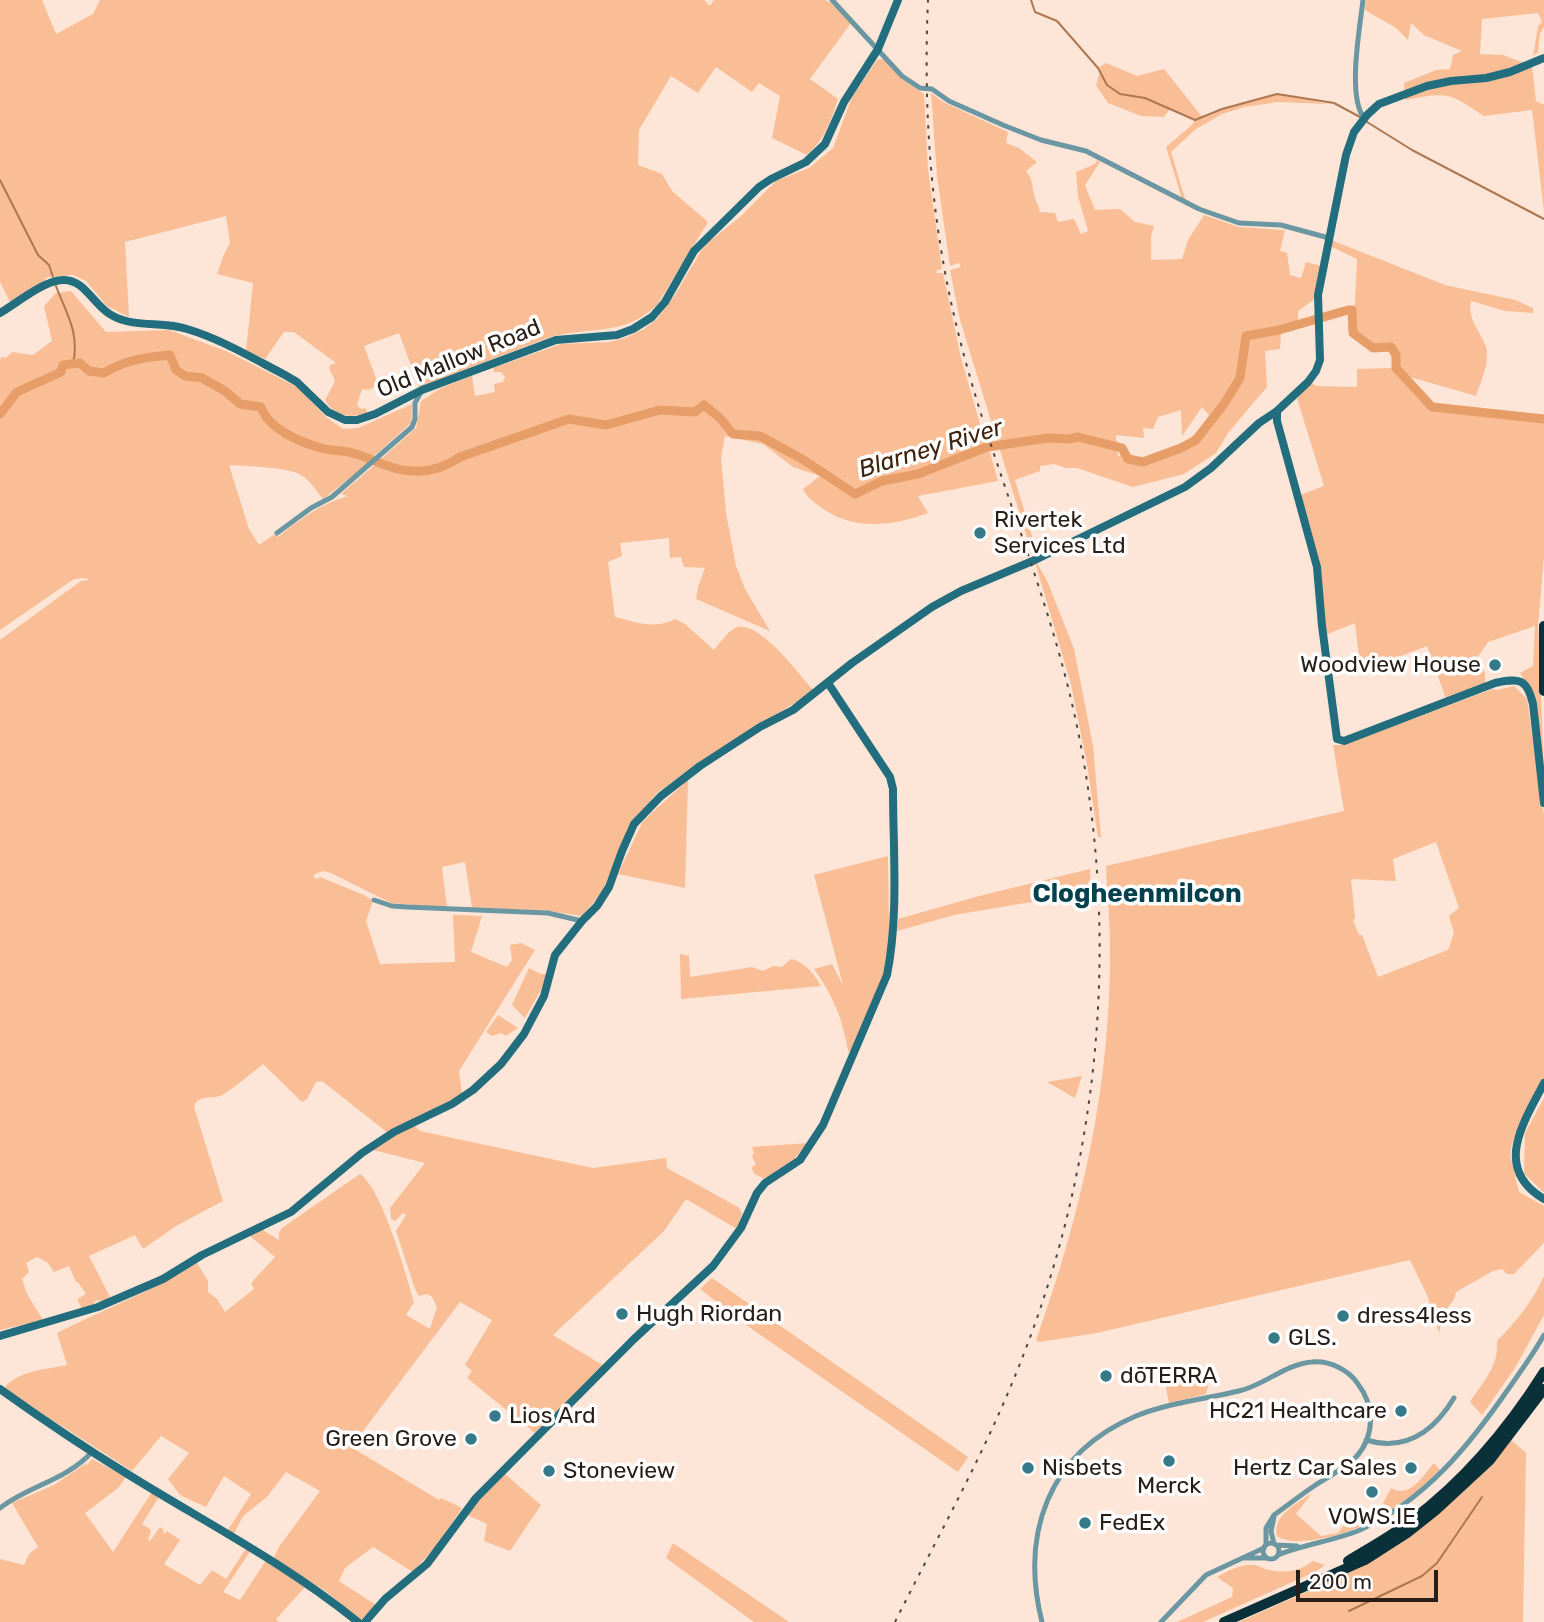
<!DOCTYPE html>
<meta charset="utf-8">
<style>
body{margin:0}
#map{position:relative;width:1544px;height:1622px;overflow:hidden;background:#fde6d7;font-family:Rubik,sans-serif}
canvas{display:block}
.scale{position:absolute;left:1296px;top:1570px;width:142px;height:32px;box-sizing:border-box;border:4px solid #281e18;border-top:0;padding-left:9px;font-size:21px;line-height:24px;white-space:nowrap;color:#281e18;-webkit-text-stroke:5px #fff;paint-order:stroke}
</style>
<div id="map">
<canvas width="1544" height="1622"></canvas>
<div class="scale">200 m</div>
</div>
<script>
const ctx = document.querySelector('canvas').getContext('2d');
ctx.lineJoin = 'round';
function fill(path, color) {
  ctx.fillStyle = color;
  ctx.fill(path, 'evenodd');
}
function stroke(path, color, width, dash) {
  ctx.strokeStyle = color;
  ctx.lineWidth = width;
  ctx.lineCap = dash ? 'butt' : 'round';
  ctx.setLineDash(dash || []);
  ctx.stroke(path);
}
function label(font, color, halo, rows, align = 'center') {
  ctx.font = font + ' Rubik,sans-serif';
  ctx.lineWidth = 7;
  ctx.setLineDash([]);
  ctx.textBaseline = 'middle';
  ctx.strokeStyle = halo;
  ctx.fillStyle = color;
  for (const [text, x, y, turn = 0] of rows) {
    ctx.save();
    ctx.translate(x, y);
    ctx.rotate((+turn || 0) * Math.PI / 180);
    ctx.textAlign = isNaN(turn) ? turn : align;
    if (halo) ctx.strokeText(text, 0, 0);
    ctx.fillText(text, 0, 0);
    ctx.restore();
  }
}
const green = new Path2D(`
 M0,0H42L56,34L93,14L100,0H704L710,6L714,0H825L831,3L851,23L810,79L838,99C831,121 825,139 807,155L772,138L780,96L759,83L752,92L716,67L698,93L671,76L639,130L638,165L662,174L672,191L708,222L657,305C622,338 590,325 548,338L419,387L399,333L364,346L379,386L368,390L362,389L357,405L361,409L365,408L368,413C350,418 335,417 325,400L335,381L329,368L330,365L336,363L294,332H284L265,359L246,351L253,283L217,274L224,254L230,243L226,216L125,242L129,317L107,306L86,281L73,275L48,277L35,288L10,302L0,282Z
 M1366,0H1544V27L1540,34L1538,52L1533,56L1538,26L1542,22L1538,13L1482,19L1480,54L1503,55L1532,66L1536,101L1544,105V211L1532,110L1484,116C1448,92 1448,92 1405,100L1404,83L1436,70L1450,69L1453,55L1462,51L1424,35L1411,23L1408,40L1396,28L1365,10Z
 M882,59L887,61L902,79L924,94L928,169L942,269L937,270L936,273H943L961,358L986,445L918,472L882,478L856,492L769,439L760,435L734,433L718,415L704,404L694,410L660,408L605,424L579,421L580,423L603,427L661,412L694,414L704,406L719,419L733,436L760,438L856,496L883,483L917,478L989,449L998,481L918,496L928,513C893,526 853,531 822,508C814,502 807,498 803,489L820,476L793,467L763,444L725,436L721,457L726,513L736,566L745,589L770,631L696,599L698,587L705,568L684,567L681,557L670,558L669,538L620,543L622,556L608,562L615,617C636,622 654,630 675,619L685,624L714,650C720,643 729,629 738,627C763,624 799,675 814,691L704,759L657,793L631,824L602,892L582,916L542,910L472,908L465,862L442,867L447,908L391,903L331,873L323,871L315,874L313,877L317,879L320,877L364,895L373,901L366,921L380,964L455,962L453,915H457L482,916L471,952L507,967L512,960L510,945L521,943L535,950L459,1071L462,1094L388,1133L322,1081L316,1082L307,1099L302,1102L263,1064C250,1074 236,1087 222,1095C212,1100 199,1093 194,1107L223,1201L176,1226L143,1249L135,1235L89,1256L110,1297L102,1302L98,1300L95,1301L93,1305L82,1309L77,1299L86,1294L78,1282H76L69,1266L54,1272L48,1263L37,1257L26,1263L29,1272L22,1279L27,1294L43,1320L0,1330V640L81,581L89,580L86,578L74,579L0,630V360L2,357L6,358L12,352L33,355L52,341L44,306L56,293L71,291L106,332L169,330L226,351L297,387L326,417L343,429L358,428L412,404L411,423L372,458L367,456L363,458L370,462L323,499C316,491 311,481 301,475C288,467 245,466 229,465L249,529L259,545L275,534L278,537C300,519 321,504 348,496L341,494L377,463L411,471L447,465L415,468L379,461L416,428L421,401L441,388L472,376L475,396L495,392L494,384L503,382L505,377L501,372H494L493,368L561,344L609,342L625,338L644,329L657,319L675,295L701,251L710,241L740,217L776,181L809,168L833,148L852,97L877,60Z
 M1106,63L1137,76L1164,69L1203,118L1222,109L1279,94L1328,104L1278,102L1244,107L1222,114L1196,129L1171,152L1186,202L1182,199L1166,147L1193,124L1194,120L1170,109L1164,117L1141,116L1108,103L1096,85L1100,72L1098,68Z
 M931,93L943,102L1008,132L1006,143L1019,148L1037,162L1026,171C1034,182 1031,183 1034,194C1035,201 1039,205 1040,212L1055,213L1058,222L1074,219L1081,234L1088,231L1078,196L1076,172L1095,164L1097,160L1100,162L1085,185L1095,210L1120,209L1135,222L1154,226L1151,236V260L1182,259L1188,240L1204,215L1239,227L1285,230L1280,251L1287,253L1290,275L1301,278L1306,262L1321,266L1316,298L1298,311V326L1281,332L1280,349L1265,351L1267,387L1228,433L1216,453L1184,474L1133,487L1077,468H1066L1054,464L1040,466V471L1015,480L1038,556L1033,557L960,320L950,270L961,267L959,263L950,266L937,176ZM1202,407L1209,415C1188,447 1172,455 1134,459L1133,455L1118,456L1116,435L1144,438L1143,428L1153,429L1158,417L1181,410L1182,436Z
 M1331,240L1445,285L1515,300L1533,308V313L1505,311L1471,301C1467,320 1481,331 1486,347C1490,362 1481,382 1476,396L1403,375L1432,407L1544,419V558L1538,625L1544,769L1535,695L1520,673L1533,666L1535,626L1488,642L1477,658L1485,673V687L1446,699L1427,646L1364,670L1362,656L1359,657L1355,623L1323,636L1320,591L1300,495L1324,486L1296,395L1312,383L1316,386L1357,387V369L1394,368L1401,372L1394,346L1391,345L1381,347L1365,340L1357,332L1354,323L1357,259L1330,246Z
 M1036,561L1048,583L1074,649L1093,746L1101,837H1098L1087,764L1071,684L1035,562Z
 M1514,686L1527,699L1544,815V1078L1522,1117L1512,1144L1510,1155L1519,1192L1544,1206V1243L1514,1274H1507L1502,1269L1493,1271L1456,1292C1455,1300 1451,1302 1447,1309C1443,1316 1441,1325 1439,1333L1427,1295L1410,1260L1097,1333L1039,1342L1036,1340C1082,1212 1111,1084 1110,947C1110,920 1107,893 1106,866L1344,811L1333,745H1342L1493,689L1497,690ZM1436,842L1459,908L1449,916L1454,933L1448,950L1378,977L1362,935H1359L1353,920L1355,918L1351,879L1396,881L1393,859Z
 M688,780L685,888L618,874L643,821Z
 M888,856L889,926L887,969L852,1052L848,1051C843,1020 833,995 814,969L832,964L843,985L814,875Z
 M1090,869L1091,892L954,915L897,931L898,919L979,896Z
 M680,954L689,956L690,977L752,967L763,971L773,966L782,967L791,959C804,961 815,975 821,986L681,999Z
 M529,968L541,974H546L542,988L525,1018L512,1005Z
 M498,1015L518,1028L506,1036L501,1033L492,1036L486,1032Z
 M1082,1076L1075,1098L1047,1082Z
 M1544,1098V1193L1524,1173L1525,1133Z
 M411,1123L420,1131L593,1168L666,1158L667,1168L738,1207L742,1213L737,1229L686,1199L664,1231L553,1335L604,1366L536,1434L467,1378L472,1371L465,1365L492,1320L460,1302L351,1447L439,1500L441,1498L462,1508L436,1546L413,1572L373,1547L345,1568L339,1581L376,1605L361,1620L324,1590L273,1559L279,1547L320,1491L286,1472L267,1497L243,1516L234,1534L228,1530L251,1494L224,1476L206,1507L180,1495L168,1479L189,1453L161,1436L132,1471L4,1389C15,1371 48,1369 67,1365L57,1333C104,1309 153,1291 197,1263L208,1281V1292L217,1299L225,1312L254,1289L251,1283L275,1257L249,1235L261,1229L279,1240V1233L282,1228L360,1174C382,1189 406,1274 414,1302L406,1315L430,1329L437,1307L432,1297L427,1294L419,1296L415,1289L396,1231L406,1215L403,1213L395,1221L391,1219L390,1208L425,1163L369,1149Z
 M808,1143L794,1159L764,1179C759,1174 753,1177 752,1167L756,1164L752,1157L754,1153L752,1147Z
 M1544,1276V1315L1515,1368L1482,1415L1470,1402C1483,1382 1499,1366 1497,1341C1516,1322 1533,1301 1544,1276Z
 M712,1278L968,1457L958,1472L749,1327L700,1289Z
 M1211,1373L1206,1394L1169,1403L1165,1384Z
 M1511,1440L1526,1453L1523,1622H1239L1340,1577L1379,1554L1495,1460Z
 M92,1459L126,1477L118,1488L85,1513L113,1552L152,1492L160,1495L142,1524L151,1530L148,1540L150,1541L160,1527L164,1530L163,1532L164,1534L167,1531L180,1540L164,1564L200,1585L212,1570L226,1579L247,1547L251,1550L223,1592L240,1600L267,1559L307,1585L276,1619L279,1622H0V1559L24,1565L29,1554L38,1547L12,1503L54,1485L85,1464L87,1465Z
 M1434,1463L1440,1470C1406,1504 1361,1534 1313,1540C1300,1541 1288,1543 1277,1536C1272,1515 1298,1503 1312,1493L1296,1514L1321,1536L1338,1533L1358,1507L1367,1514L1378,1513L1391,1488C1411,1499 1422,1476 1434,1463Z
 M505,1474L541,1505L510,1551L484,1541L487,1524L467,1515L479,1499Z
 M673,1543L789,1622H754L666,1558Z
 M1313,1561L1325,1565L1317,1571L1203,1622H1177L1232,1597L1233,1588L1217,1577C1226,1572 1239,1565 1249,1565C1254,1564 1261,1567 1265,1569C1283,1574 1299,1572 1313,1561Z`);
const stream = new Path2D(`
 M1031,0L1035,12L1057,21L1098,68L1107,85L1120,94L1145,98L1195,120L1222,109L1277,94L1334,103L1360,117
 M1367,122L1412,150L1544,219
 M0,180L38,255L49,265L53,277
 M56,286C66,313 80,332 73,364
 M1349,1611L1422,1576L1437,1563L1482,1497`);
const river = new Path2D(`
 M0,414L17,392L61,372L63,365L80,363L89,371L104,373C124,360 147,357 170,355L176,370L185,376L202,378L225,391L240,404L261,407C268,429 300,442 321,448C331,451 342,450 353,453C374,459 391,471 414,471C430,472 447,466 460,457L569,419L606,425L660,410L695,412L704,405L720,418L733,434L760,436L802,459L855,494L882,481L918,474L987,447L1048,438L1069,439L1078,437L1122,448L1128,459L1143,462L1181,448L1196,440L1224,404L1240,378L1246,336L1279,330L1348,310H1352L1353,333L1373,348L1391,347L1396,355V368L1432,407L1544,419`);
const street = new Path2D(`
 M832,0L902,76L920,88L932,89L949,101L1003,125L1041,140L1086,151L1199,209L1239,223L1281,225L1329,238
 M1363,0C1360,27 1347,96 1364,118
 M277,533L311,508L332,497L412,427L415,419V403L422,390
 M374,900L392,906L407,907L548,913L582,921
 M1366,1440C1406,1452 1434,1431 1454,1398
 M0,1508C30,1485 65,1481 92,1452
 M1274,1517L1271,1531L1274,1544
 M1263 1551a8 8 0 1 1 16 0a8 8 0 1 1-16 0Z
 M1276,1545L1297,1546
 M1278,1555C1304,1544 1334,1541 1360,1530C1425,1500 1469,1446 1509,1388C1521,1371 1534,1353 1544,1335
 M1243,1558H1267
 M1042,1622C1020,1534 1048,1453 1136,1416C1168,1403 1205,1399 1239,1391C1265,1385 1285,1364 1312,1362C1329,1360 1349,1370 1358,1384C1375,1406 1375,1436 1356,1457C1345,1468 1330,1476 1317,1484C1302,1494 1288,1505 1274,1515L1266,1528V1545
 M1161,1622L1206,1575L1264,1548`);
const secondary = new Path2D(`
 M0,313C17,303 43,281 62,280C85,278 94,307 113,316C135,328 163,321 187,329C221,339 254,359 285,375L297,382L328,412L345,420H357L375,414L422,390L556,340L617,335L633,329L652,317L665,302L694,251L759,187L771,179L806,162L825,144L844,102L878,49L898,0
 M1277,411V421L1317,567L1322,626L1337,739L1344,741L1495,683C1519,678 1527,678 1533,704L1544,803
 M1544,1083C1524,1122 1492,1168 1544,1199
 M0,1336L98,1307L163,1279L202,1255L291,1212L362,1153L394,1132L452,1104L473,1090L501,1064L524,1034L544,996L555,955L582,921L597,906L609,887L622,851L634,824L661,796L700,766L760,727L793,710L852,663L932,607L961,591L1035,560L1185,487L1211,468L1259,423L1277,411L1308,382L1316,371L1320,360L1318,295L1346,155L1354,132L1367,115L1379,104L1427,86L1451,81L1486,78L1510,72L1544,58
 M0,1389C42,1419 85,1448 129,1475C208,1524 285,1563 358,1622
 M365,1622L385,1599L427,1564L476,1498L634,1339L713,1266L741,1228L757,1193L765,1183L800,1160L823,1125L887,975C899,914 893,850 893,789L890,777L828,683`);
const highway = new Path2D(`
 M1544,626V691
 M1348,1561C1369,1548 1392,1536 1412,1520C1465,1480 1508,1429 1544,1372
 M1224,1622L1365,1560L1407,1533L1436,1510L1490,1460L1544,1389`);
const rail = new Path2D(`
 M895,1622C939,1534 988,1447 1023,1356C1106,1143 1123,904 1067,683C1037,565 988,453 959,336C931,226 923,113 928,0`);
const markers = [
 [980,533,7,"#367a8a"],
 [1495,665,7,"#367a8a"],
 [622,1314,7,"#367a8a"],
 [1343,1316,7,"#367a8a"],
 [1274,1338,7,"#367a8a"],
 [1106,1376,7,"#367a8a"],
 [1401,1411,7,"#367a8a"],
 [495,1416,7,"#367a8a"],
 [471,1439,7,"#367a8a"],
 [1169,1461,7,"#367a8a"],
 [1028,1468,7,"#367a8a"],
 [1411,1468,7,"#367a8a"],
 [549,1471,7,"#367a8a"],
 [1372,1492,7,"#367a8a"],
 [1085,1523,7,"#367a8a"]
];
const streetNames = [
 ["Old Mallow Road",459,359,-22]
];
const poiNames = [
 ["Rivertek",994,520],
 ["Services Ltd",994,546],
 ["Woodview House",1481,665,"right"],
 ["Hugh Riordan",636,1314],
 ["dress4less",1357,1316],
 ["GLS.",1288,1338],
 ["dōTERRA",1120,1376],
 ["HC21 Healthcare",1387,1411,"right"],
 ["Lios Ard",509,1416],
 ["Green Grove",457,1439,"right"],
 ["Nisbets",1042,1468],
 ["Hertz Car Sales",1397,1468,"right"],
 ["Stoneview",563,1471],
 ["Merck",1169,1486,"center"],
 ["VOWS.IE",1372,1517,"center"],
 ["FedEx",1099,1523]
];
const waterNames = [
 ["Blarney River",931,449,-17]
];
const quarterNames = [
 ["Clogheenmilcon",1137,894]
];
fill(green, '#f9be95');
stroke(stream, '#ae7750', 2);
stroke(river, '#e79d68', 9);
stroke(street, '#6b97a2', 5);
stroke(secondary, '#226e7e', 8);
stroke(highway, '#0a313a', 10);
stroke(rail, '#52453d', 2, [3.5, 7]);
for (const [x, y, r, color] of markers) {
  const dot = new Path2D();
  dot.arc(x, y, r, 0, 2 * Math.PI);
  ctx.fillStyle = color;
  ctx.fill(dot);
  stroke(dot, '#fff', 2.5);
}
label('23px', '#281e18', '#fff', streetNames);
label('23px', '#281e18', '#fff', poiNames, 'left');
label('italic 24px', '#40230c', '#fff', waterNames);
label('bold 26px', '#02414d', '#fff', quarterNames);
</script>
